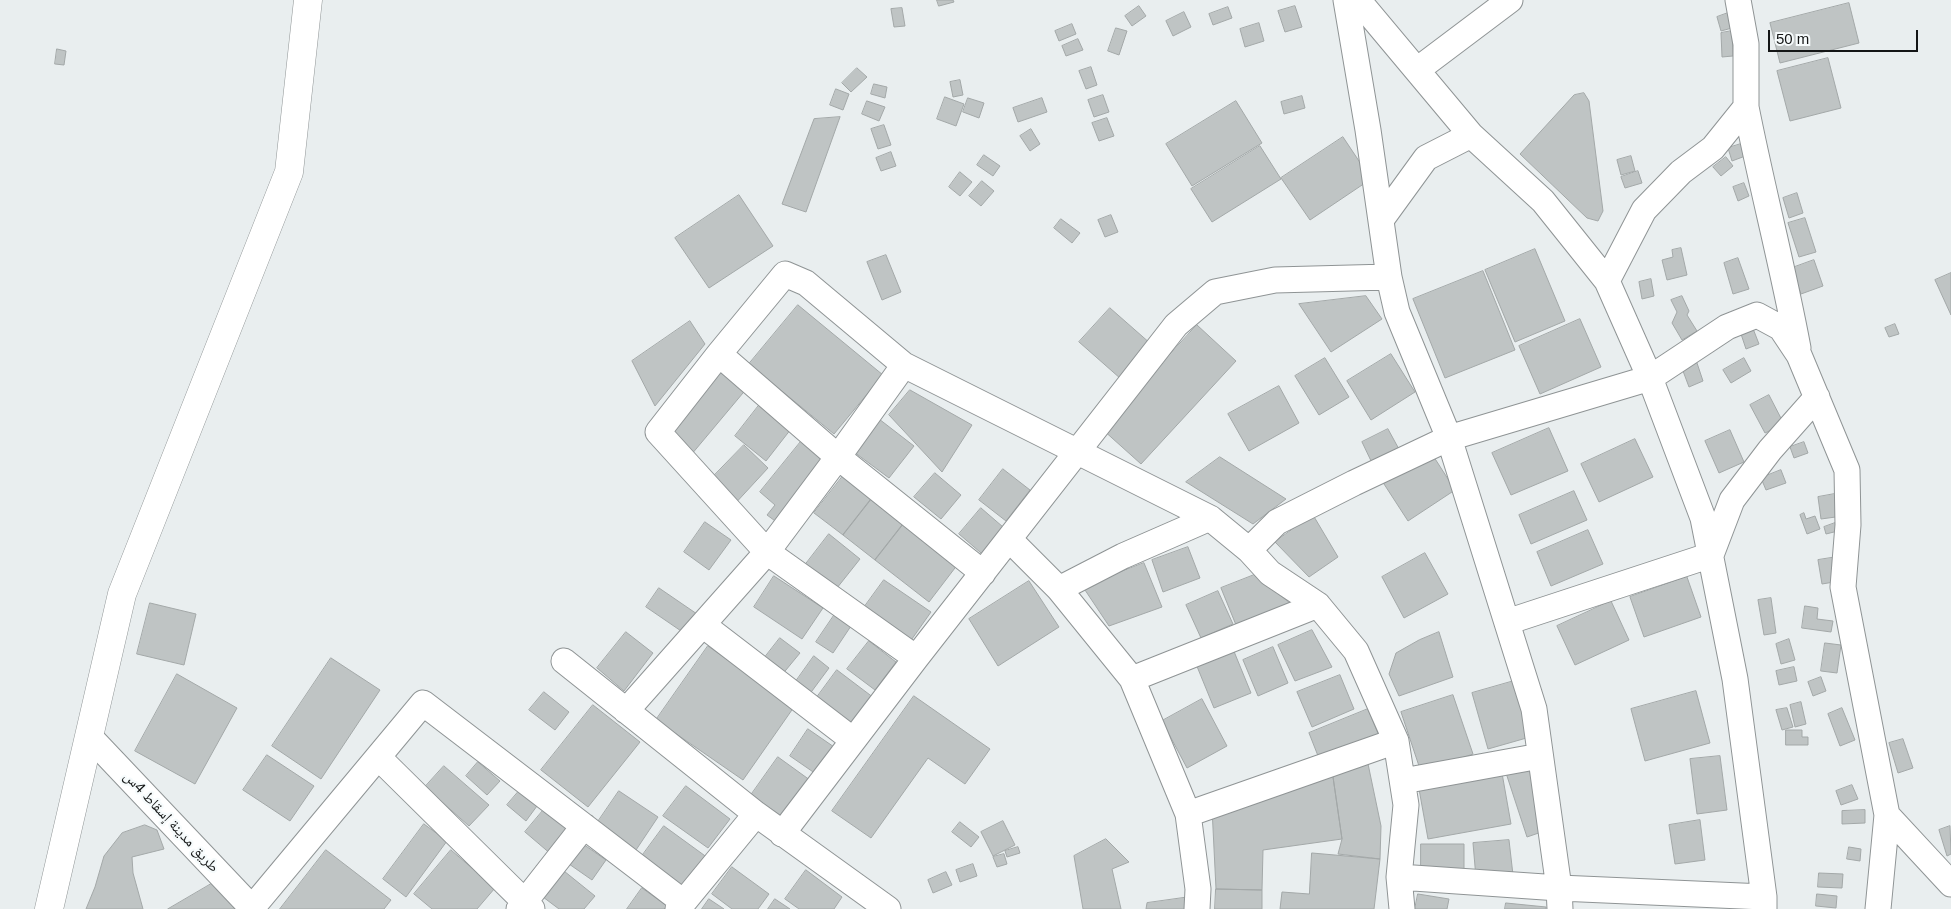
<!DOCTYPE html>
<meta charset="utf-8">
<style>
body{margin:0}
#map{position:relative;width:1951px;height:909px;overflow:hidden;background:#e9eeef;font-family:Helvetica,sans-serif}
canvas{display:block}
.scale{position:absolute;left:1768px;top:30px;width:150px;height:22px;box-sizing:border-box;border:2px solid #141616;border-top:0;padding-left:6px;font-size:15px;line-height:18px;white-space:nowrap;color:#141616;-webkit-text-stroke:4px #f6fbfc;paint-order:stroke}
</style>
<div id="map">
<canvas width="1951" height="909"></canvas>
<div class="scale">50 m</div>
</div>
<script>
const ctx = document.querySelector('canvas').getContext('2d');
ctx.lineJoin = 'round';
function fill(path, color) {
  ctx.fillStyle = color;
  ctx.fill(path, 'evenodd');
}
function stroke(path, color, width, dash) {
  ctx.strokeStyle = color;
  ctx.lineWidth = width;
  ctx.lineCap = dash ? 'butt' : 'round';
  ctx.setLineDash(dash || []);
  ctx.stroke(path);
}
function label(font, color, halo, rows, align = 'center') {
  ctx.font = font + ' Helvetica,"Noto Naskh Arabic",sans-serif';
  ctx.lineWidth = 4.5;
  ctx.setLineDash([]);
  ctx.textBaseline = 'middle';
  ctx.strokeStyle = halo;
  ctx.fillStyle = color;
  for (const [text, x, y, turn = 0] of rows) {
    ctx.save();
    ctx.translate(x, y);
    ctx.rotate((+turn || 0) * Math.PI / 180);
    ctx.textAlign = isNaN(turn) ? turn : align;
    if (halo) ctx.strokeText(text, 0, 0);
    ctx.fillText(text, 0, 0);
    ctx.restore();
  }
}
const building = new Path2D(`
 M937,0H953L954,2L939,6Z
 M1849,3L1859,43L1780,63L1770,23Z
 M1139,6L1146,16L1132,26L1125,16Z
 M1295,6L1302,27L1285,32L1278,11Z
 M1228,7L1232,18L1213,25L1209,14Z
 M902,8L905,26L894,27L891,9Z
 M1184,12L1191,27L1173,36L1166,21Z
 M1728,13L1732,28L1721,31L1717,17Z
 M1259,23L1264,41L1245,47L1240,29Z
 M1072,24L1076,34L1059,41L1055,31Z
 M1116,28L1127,31L1119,55L1108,51Z
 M1732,31L1733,56L1722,57L1721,33Z
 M1078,39L1083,50L1066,56L1062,46Z
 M57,49L66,51L64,65L55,64Z
 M1828,58L1841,108L1790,121L1777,71Z
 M1091,67L1097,85L1086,89L1079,71Z
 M857,68L867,77L851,92L842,83Z
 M960,80L963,95L953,97L950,82Z
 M874,84L887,87L885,98L871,94Z
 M836,89L849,94L843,110L830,105Z
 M1584,93L1589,101L1603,211L1598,221L1587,218L1520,154L1574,95Z
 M1103,95L1109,112L1094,117L1088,100Z
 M1302,96L1305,108L1284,114L1281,102Z
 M945,97L964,104L956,126L937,119Z
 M968,98L984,103L979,118L963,112Z
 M1042,98L1047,112L1018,122L1013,108Z
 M867,101L885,107L879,121L862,114Z
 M1236,101L1262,143L1192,186L1166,144Z
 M840,117L806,212L782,204L814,119Z
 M1107,118L1114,136L1099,141L1092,123Z
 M884,125L891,145L878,149L871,129Z
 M1031,129L1040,144L1030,151L1020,136Z
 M1343,137L1371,179L1310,220L1281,178Z
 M1744,143L1748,155L1732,161L1728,148Z
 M1260,146L1281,179L1212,222L1191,189Z
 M891,152L896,166L881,171L876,158Z
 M984,155L1000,166L993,176L977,165Z
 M1631,156L1635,171L1621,175L1617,160Z
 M1726,157L1733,166L1721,176L1713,167Z
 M1638,171L1642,183L1625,188L1621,177Z
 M960,172L972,182L960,196L949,187Z
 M982,181L994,191L981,206L969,196Z
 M1744,183L1749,196L1738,201L1733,187Z
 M1797,193L1803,213L1789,218L1783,198Z
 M739,195L773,246L709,288L675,238Z
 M1111,215L1118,232L1105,237L1098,220Z
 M1805,218L1816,252L1799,257L1788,223Z
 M1061,219L1080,233L1072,243L1054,228Z
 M1681,248L1687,275L1667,280L1662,260L1673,257L1672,250Z
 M1535,249L1565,321L1515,342L1485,270Z
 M886,255L901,292L882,300L867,262Z
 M1738,258L1749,289L1733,294L1724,263Z
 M1814,260L1823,286L1801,294L1792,268Z
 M1483,271L1515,350L1445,378L1413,299Z
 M1951,273V315L1935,280Z
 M1651,279L1654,296L1642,299L1639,282Z
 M1366,296L1382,319L1331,352L1299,304Z
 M1682,296L1689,311L1687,315L1697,331L1682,340L1672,323L1677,312L1671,300Z
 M798,305L883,375L834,434L749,364Z
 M1110,308L1151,344L1121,379L1079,342Z
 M1580,319L1601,367L1540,394L1519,346Z
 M690,321L705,344L655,406L632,361Z
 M1895,324L1899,334L1889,337L1885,328Z
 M1197,325L1236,361L1141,464L1102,429Z
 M1752,326L1759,344L1746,349L1740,331Z
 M1391,354L1415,392L1371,420L1347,381Z
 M1695,357L1703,381L1689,387L1680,363Z
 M1325,358L1349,397L1319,415L1295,376Z
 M1744,358L1751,371L1731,383L1723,370Z
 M725,368L748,387L691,455L668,435Z
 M1279,386L1299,423L1249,451L1228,414Z
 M910,390L972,425L942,472L889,415Z
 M1769,395L1784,424L1765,433L1750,405Z
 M760,404L791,429L766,461L735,436Z
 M879,419L914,446L889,478L854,452Z
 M1549,428L1568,471L1511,495L1492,453Z
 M1388,429L1400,451L1373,465L1362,442Z
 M1730,430L1744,462L1719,473L1705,441Z
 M803,439L833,462L782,526L767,515L775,505L760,492Z
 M1635,439L1653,477L1599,502L1581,464Z
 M1804,442L1808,453L1794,458L1790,447Z
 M744,445L768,468L732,507L707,483Z
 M1432,454L1455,490L1408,521L1384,484Z
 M1220,457L1286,499L1253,524L1186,482Z
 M1003,469L1030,490L1006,521L979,500Z
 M1781,470L1786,483L1766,490L1761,478Z
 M935,473L961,495L941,519L914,497Z
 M843,476L872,498L843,535L814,513Z
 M1574,491L1587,520L1531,544L1519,515Z
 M1840,493L1843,516L1821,519L1818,497Z
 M872,498L904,523L875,560L843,535Z
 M981,508L1010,533L988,559L959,534Z
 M1804,513L1806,519L1815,516L1820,529L1807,534L1800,515Z
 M1313,515L1338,557L1309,577L1275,542Z
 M705,522L731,540L709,570L684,552Z
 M904,523L958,564L929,602L875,560Z
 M1835,523L1838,531L1826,534L1824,527Z
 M1588,530L1603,564L1551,586L1537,552Z
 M829,534L860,559L833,593L802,569Z
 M1188,547L1200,578L1163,592L1152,560Z
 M1425,553L1448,594L1404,618L1382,577Z
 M1837,557L1840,581L1822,584L1818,560Z
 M1144,563L1162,607L1109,626L1083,587Z
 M1254,575L1290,603L1236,625L1221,588Z
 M774,576L823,608L802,639L754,607Z
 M1687,577L1701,617L1644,637L1630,597Z
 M884,580L931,612L907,646L860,613Z
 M1029,581L1059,627L998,666L969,619Z
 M659,588L697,614L684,633L646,607Z
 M1218,591L1233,624L1201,638L1186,605Z
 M1771,598L1776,633L1764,635L1758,600Z
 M1611,601L1629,640L1575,665L1557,626Z
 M150,603L196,614L184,665L137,654Z
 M1805,606L1818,608L1817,619L1833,621L1831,632L1802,628Z
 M835,614L851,626L833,653L816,642Z
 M1312,630L1332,667L1295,681L1278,645Z
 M626,632L653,653L624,691L597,668Z
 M1439,632L1453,677L1399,696L1389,674L1396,653L1419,640Z
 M780,638L800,653L781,676L762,661Z
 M1789,639L1795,660L1781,664L1776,644Z
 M869,641L896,662L875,690L847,669Z
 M1825,643L1841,645L1837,673L1821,671Z
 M708,646L794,707L743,780L656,720Z
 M1273,647L1288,683L1258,696L1243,660Z
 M1233,649L1251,693L1214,708L1196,664Z
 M814,656L829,668L809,695L794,684Z
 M331,658L380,690L321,779L272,746Z
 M1794,667L1797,681L1779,685L1776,671Z
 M837,670L878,701L853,735L812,704Z
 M177,674L237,708L195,784L135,751Z
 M1340,675L1354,709L1312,727L1297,692Z
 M1821,677L1826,691L1813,696L1808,682Z
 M1514,681L1530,737L1488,749L1472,693Z
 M1696,691L1710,743L1645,761L1631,709Z
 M544,692L569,712L555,730L529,710Z
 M1453,695L1473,754L1421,772L1401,712Z
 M914,696L990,749L965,784L928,758L871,838L832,811Z
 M1202,699L1227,746L1187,768L1162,721Z
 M1801,702L1806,724L1795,727L1790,705Z
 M593,705L640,742L588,807L541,770Z
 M1787,708L1793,727L1782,730L1776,710Z
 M1842,708L1855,740L1840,746L1828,714Z
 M1368,709L1381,741L1322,766L1309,733Z
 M808,729L837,749L819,776L790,756Z
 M1786,730H1802V737H1808V745H1786Z
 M1903,739L1913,768L1898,773L1889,743Z
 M267,755L314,786L290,821L243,790Z
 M1720,756L1727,810L1697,814L1690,759Z
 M778,757L814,783L787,820L751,795Z
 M1367,759L1381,826L1380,859L1338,854L1342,839L1332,770Z
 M1540,761L1562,825L1527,837L1506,773Z
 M478,762L500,781L487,795L466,776Z
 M444,766L489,805L469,826L425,787Z
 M1332,770L1342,839L1263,850L1262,890L1216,889L1212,808Z
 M1502,773L1511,824L1428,839L1419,789Z
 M1852,785L1858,799L1841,805L1836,791Z
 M686,786L730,819L708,848L663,816Z
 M519,791L537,806L526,821L507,805Z
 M619,791L658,817L634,853L595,826Z
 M546,807L573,830L552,855L525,832Z
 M1865,810V823L1842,824V811Z
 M1700,820L1705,860L1675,864L1669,825Z
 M1003,821L1015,845L993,856L981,832Z
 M960,822L979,837L971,847L952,832Z
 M424,824L447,841L406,897L383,879Z
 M145,825L157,830L164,849L132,857L133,873L143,909H86L95,887L104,856L122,833Z
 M664,826L708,858L683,892L639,860Z
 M1950,826L1951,854L1947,856L1939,830Z
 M1106,839L1129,862L1112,869L1121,909H1083L1074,856Z
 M1509,840L1513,875L1476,878L1473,843Z
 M583,844L606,860L592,880L569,864Z
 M1421,844H1464V875H1421Z
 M1018,847L1020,853L1007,857L1005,851Z
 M1849,847L1861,849L1860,861L1847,859Z
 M326,850L391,900L384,909H280Z
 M451,850L495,888L477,909H432L414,894Z
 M1312,853L1380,859L1374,909H1280L1282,892L1309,894Z
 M1004,854L1007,864L997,867L993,857Z
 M973,864L977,876L960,882L956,870Z
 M732,867L769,894L758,909H732L712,894Z
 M806,870L842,897L834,909H799L785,899Z
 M564,871L595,896L584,909H559L543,897Z
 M946,872L952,885L933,893L928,880Z
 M1819,873L1843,874L1842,888L1818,887Z
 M218,880L235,909H168Z
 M642,888L667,906L664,909H627Z
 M1216,889L1262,890V909H1215Z
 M1418,894L1449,899L1447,909H1415Z
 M1817,894L1837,896L1836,908L1816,906Z
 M1190,897V909H1146L1147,903Z
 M709,899L724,909H702Z
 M775,899L790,909H768Z
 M1506,903L1546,907V909H1505Z`);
const minor = new Path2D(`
 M1346,0L1368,130L1389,277L1397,312L1449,438L1534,709L1559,888L1560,909
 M1358,0L1471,135
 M1417,70L1510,0
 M1746,107C1762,188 1783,267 1798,348
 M1381,220L1426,158L1471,135L1543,201L1607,281L1650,378L1703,518L1735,679L1764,897V909
 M1607,281L1644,210L1681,172L1713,148L1746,107V44L1738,0
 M719,354L838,457L983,573
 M1009,539L1059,589L1132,679L1188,814L1198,889L1197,909
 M1249,550L1277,522L1354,483L1449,438L1650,378L1727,327L1757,315L1781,328L1799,355L1847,470L1848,525L1843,587L1887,815L1878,909
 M1059,589L1123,556L1210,518
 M1507,622L1711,555L1732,500L1770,450L1817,397
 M703,625L853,740
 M916,658L767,552L658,432L719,354L785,274L806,283L904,365L1210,518L1249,550L1270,573L1318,605L1356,651L1396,741L1406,805L1399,877L1402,909
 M564,661L756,814L888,909
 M1132,679L1318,605
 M626,711L767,552L838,457L904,365
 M89,736L253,909
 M378,757L423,703L683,902
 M1403,781L1540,756
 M1188,814L1396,741
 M1887,815L1951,884
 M782,834L916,658L1176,325L1215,292L1275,280L1389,277
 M1399,877L1559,888L1764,897
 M252,908L378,757L532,909
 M519,909L584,826
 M678,909L756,814`);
const major = new Path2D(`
 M49,909L122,594L289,172L308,0`);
const streetNames = [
 ["طريق مدينة إسقاط 4س",171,822,47]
];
fill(building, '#bfc4c4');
stroke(building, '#a3a8a8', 1);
stroke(minor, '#8f9495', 27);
stroke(major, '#8f9495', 29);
stroke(minor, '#fff', 25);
stroke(major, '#fff', 28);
label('15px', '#141616', '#f6fbfc', streetNames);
</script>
